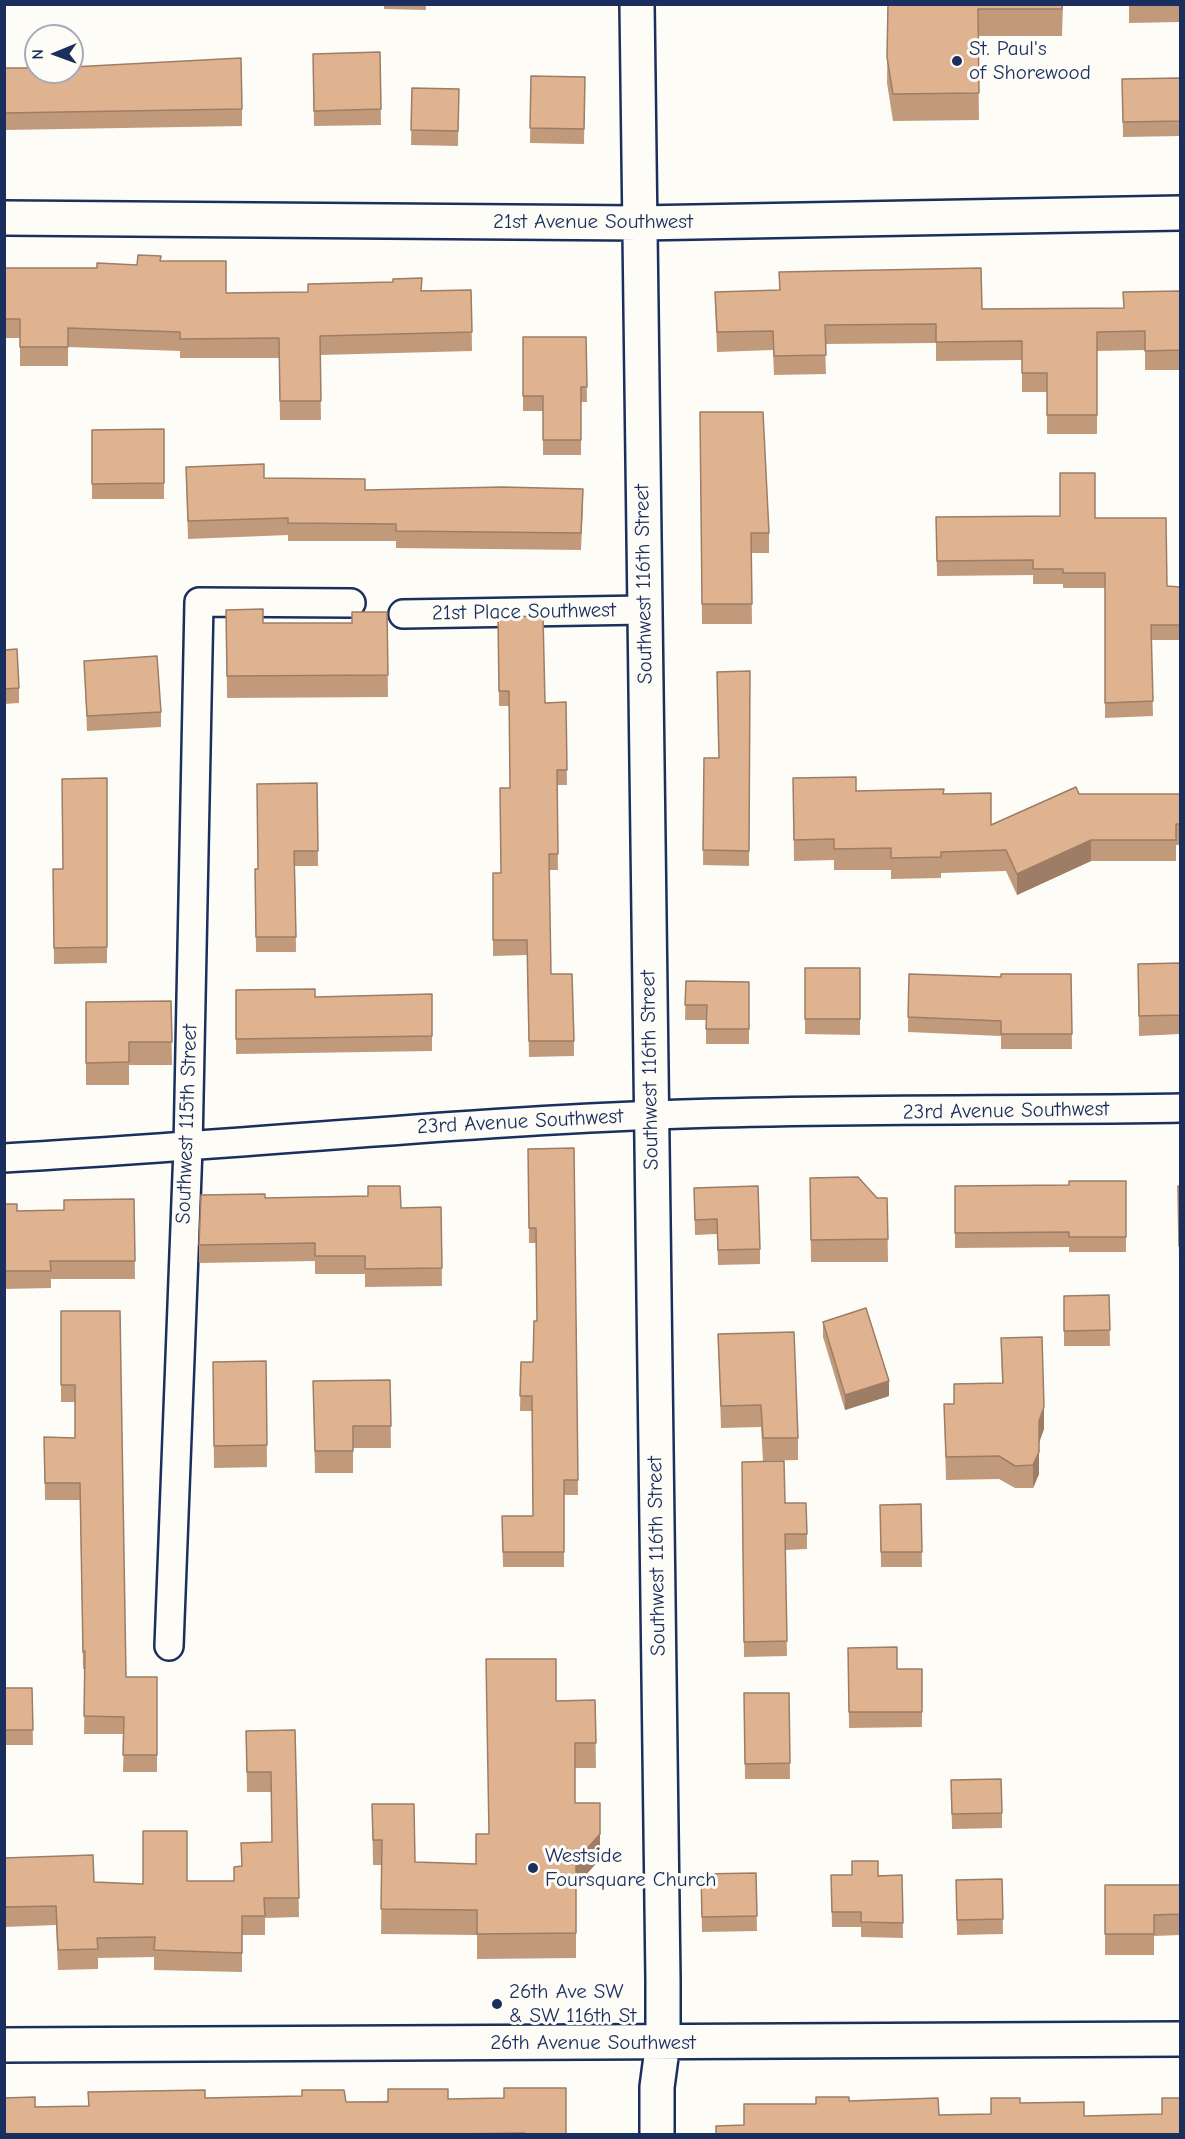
<!DOCTYPE html>
<style>
body{margin:0}
#map{position:relative;width:1185px;height:2139px;overflow:hidden;background:#fdfcf7;font-family:"Comic Neue",sans-serif}
canvas{display:block}
.frame{position:absolute;inset:0;border:6px solid #1b2f5e;pointer-events:none}
.north{position:absolute;left:24px;top:24px;width:60px;height:60px;box-sizing:border-box;background:#fdfcf7;border:2px solid #a3aaba;border-radius:50%;rotate:269deg;font-size:16px;font-weight:700;line-height:24px;text-align:center;color:#1b2f5e}
.north::after{content:'';display:block;margin:auto;width:21px;height:27px;background:#1b2f5e;clip-path:polygon(50% 0,100% 100%,50% 72%,0 100%)}
</style>
<div id="map">
<canvas width="1185" height="2139"></canvas>
<div class="frame"></div>
<div class="north">N</div>
</div>
<script>
const ctx = document.querySelector('canvas').getContext('2d');
ctx.lineJoin = 'round';
function stroke(path, color, width, dash) {
  ctx.strokeStyle = color;
  ctx.lineWidth = width;
  ctx.lineCap = dash ? 'butt' : 'round';
  ctx.setLineDash(dash || []);
  ctx.stroke(path);
}
function fill(path, color) {
  ctx.fillStyle = color;
  ctx.fill(path, 'evenodd');
}
function label(font, color, halo, rows, align = 'center') {
  ctx.font = font + ' "Comic Neue",sans-serif';
  ctx.lineWidth = 6;
  ctx.setLineDash([]);
  ctx.textBaseline = 'middle';
  ctx.strokeStyle = halo;
  ctx.fillStyle = color;
  for (const [text, x, y, turn = 0] of rows) {
    ctx.save();
    ctx.translate(x, y);
    ctx.rotate((+turn || 0) * Math.PI / 180);
    ctx.textAlign = isNaN(turn) ? turn : align;
    if (halo) ctx.strokeText(text, 0, 0);
    ctx.fillText(text, 0, 0);
    ctx.restore();
  }
}
const minor = new Path2D(`
 M403,614L644,610
 M4,1158C221,1146 437,1124 654,1115C829,1108 1005,1111 1180,1108
 M169,1646L188,1148L199,602L351,603`);
const tertiary = new Path2D(`
 M637,4L663,1980V2042L657,2087V2134
 M4,218L640,223L1180,213
 M4,2045L1180,2039`);
const wall = new Path2D(`
 M384,4H426V10L384,9Z
 M888,4H1063L1062,36H978L979,120L893,121L887,83Z
 M1129,4H1180V22L1129,23Z
 M380,52L381,125L314,126L313,69Z
 M4,68L242,109V126L4,130Z
 M531,76L585,77L584,144L530,143Z
 M1180,78V136L1123,137L1122,79Z
 M412,88L459,89L458,146L411,145Z
 M161,261L226,293L471,290L472,351L320,355L321,420H280L279,358H180V351L68,347V366H20V338H4V268H97L137,265Z
 M779,272L982,309L1123,308L1180,291V370H1145V350L1097,351V434H1047V392H1022V360L936,361V343L825,344L826,374L774,375L773,350L717,352L715,292L779,290Z
 M523,337H586L587,402H581V455H543V411H523Z
 M700,412L769,533V553H751L752,624H702Z
 M164,429V499H92V430Z
 M186,467L264,478L365,490L583,506L581,550L396,548V541H288V535L188,539Z
 M936,517L1095,518L1167,586L1180,587V640H1151L1153,716L1105,718V588H1063V584H1033V575L937,576Z
 M226,610L263,623H352L387,612L388,697L227,698Z
 M498,617L545,703L566,702L567,785H557L558,870H549L551,974L574,1041V1056L529,1057L527,955L493,956V873H501L510,788L509,706H499Z
 M4,650L19,688V703L4,704Z
 M84,661L161,712V727L87,731Z
 M750,671L749,866L703,865L704,758H719Z
 M107,778V963L54,964L53,869H63Z
 M793,778L856,791L944,794L991,825L1079,794H1180V845H1176V861H1091L1017,895L1006,871L941,873V878L891,879V870H834V860L794,861Z
 M317,783L318,866H295L296,952H256L255,869H258Z
 M1180,963V1034L1139,1036L1138,964Z
 M805,968H860V1035L805,1034Z
 M1071,974L1072,1049H1001V1036L908,1032V1017L1001,977Z
 M686,981L749,982V1044H706V1020H685Z
 M236,990L315,997L432,994V1051L236,1054Z
 M171,1001L172,1065H129V1085H86V1002Z
 M574,1148L578,1495H564V1567H503L502,1516H533L532,1411H520L521,1362H533L537,1321L536,1243H529L528,1149Z
 M810,1178L877,1198H887L888,1262H811Z
 M1126,1181V1252H1069V1247L955,1248V1186L1069,1185Z
 M1178,1186H1180V1261H1179Z
 M694,1188L760,1249V1264L718,1265L717,1234L695,1235Z
 M265,1198L401,1208L441,1207L442,1286L365,1287V1274H315V1261L199,1263V1245Z
 M134,1199L135,1279H51V1288L4,1289V1204L17,1211L64,1210Z
 M1109,1295L1110,1346H1064V1296Z
 M61,1311H120L126,1677H157V1772H123L124,1734H84L85,1669H83L80,1500H45L44,1437L75,1438V1402H61Z
 M823,1322L889,1396L845,1410L823,1337Z
 M718,1334L798,1438V1460L763,1461L761,1427L721,1428Z
 M1001,1338L1044,1429L1039,1442V1474L1033,1488H1015L999,1479L946,1480L944,1404H954V1384L1002,1383Z
 M266,1361L267,1467L214,1468L213,1362Z
 M390,1380L391,1448H353V1473H315L313,1381Z
 M742,1462L785,1503L807,1534V1549L785,1550L787,1656L744,1657Z
 M921,1504L922,1567H881L880,1505Z
 M848,1648L897,1669H922V1727L849,1728Z
 M4,1688H32L33,1745H4Z
 M744,1693H789L790,1779H745Z
 M595,1700L596,1768H575V1803L600,1859L576,1886V1958L477,1959V1935L381,1934L382,1865H373L372,1804L415,1862L476,1864L489,1834L556,1701Z
 M295,1730L299,1917L265,1918V1935H242V1972L154,1970V1957L98,1958V1969L58,1970L56,1925L4,1927V1858L94,1882L143,1884L187,1881H234L241,1866L272,1842L271,1792H247L246,1731Z
 M951,1780L1002,1813V1828L952,1829Z
 M756,1873L757,1931L702,1932L701,1874Z
 M831,1875H902L903,1938L861,1937V1927H832Z
 M1002,1879L1003,1934L957,1935L956,1880Z
 M1105,1885H1180V1935L1154,1936V1955H1105Z
 M88,2092L205,2098L346,2102L448,2099L566,2134H4L88,2106Z`);
const shadedWall = new Path2D(`
 M1091,840V861L1017,895V874Z
 M889,1381V1396L845,1410V1395Z
 M1044,1407V1429L1039,1443V1421Z
 M1039,1452V1474L1033,1488V1465Z
 M600,1803V1859L576,1886V1861Z`);
const building = new Path2D(`
 M888,4H1062V9H978L979,93L893,94L887,57Z
 M380,52L381,109L314,111L313,54Z
 M241,58L242,109L4,113V68H36V72H72V67Z
 M531,76L585,77L584,129L530,128Z
 M1180,78V121L1123,122L1122,79Z
 M412,88L459,89L458,131L411,130Z
 M138,255L161,256L160,261H226V293L308,292V284L393,282V279L422,278L421,291L471,290L472,332L320,336L321,401H280L279,338L180,339V332L68,328V347H20V319H4V268H97V263L137,265Z
 M981,268L982,309L1124,308L1123,292L1180,291V350L1145,351V331L1097,332V415H1047V373H1022V341L936,342V324L825,325L826,355L774,356L773,331L717,332L715,292L780,290L779,272Z
 M523,337H586L587,387H581V440H543V396H523Z
 M700,412H763L769,533H751L752,604H702Z
 M164,429V483L92,484V430Z
 M264,464V478L365,479V490L502,487L583,489L581,533L396,531V524L288,523V518L188,521L186,467Z
 M1060,473H1095V518H1166L1167,586L1180,587V625H1151L1153,701L1105,703V573H1063V569H1033V560L937,561L936,517L1060,516Z
 M263,609V623H352V612H387L388,675L227,676L226,610Z
 M543,616L545,703L566,702L567,770H557L558,854H549L551,974H572L574,1041H529L527,940H493V873H501L500,788H510L509,691H499L498,617Z
 M17,649L19,688L4,689V650Z
 M157,656L161,712L87,716L84,661Z
 M750,671L749,851L703,850L704,758H719L717,672Z
 M856,777V791L944,789L943,794L991,793V825L1076,787L1079,794H1180V824H1176V840H1091L1017,874L1006,850L941,852V857L891,858V848L834,849V839L794,840L793,778Z
 M107,778V947L54,948L53,869H63L62,779Z
 M317,783L318,851H294L296,937H256L255,869H258L257,784Z
 M1180,963V1015L1139,1016L1138,964Z
 M805,968H860V1019H805Z
 M909,974L1001,977V974H1071L1072,1034H1001V1021L908,1017Z
 M686,981L749,982V1029H706L707,1005H685Z
 M315,989V997L432,994V1036L236,1039V990Z
 M171,1001L172,1042H129V1062L86,1063V1002Z
 M574,1148L578,1480H564V1552H503L502,1516H533L532,1396H520L521,1362H533L534,1321H537L536,1228H529L528,1149Z
 M858,1177L877,1198H887L888,1239L811,1240L810,1178Z
 M1069,1181H1126V1237H1069V1232L955,1233V1186L1069,1185Z
 M368,1186H400L401,1208L441,1207L442,1268L365,1269V1256H315V1243L199,1245L201,1195L265,1194V1198L368,1196Z
 M758,1186L760,1249L718,1250L717,1219L695,1220L694,1188Z
 M1178,1186H1180V1245L1179,1246Z
 M134,1199L135,1261H50L51,1271H4V1204H17V1211L64,1210V1200Z
 M1109,1295L1110,1330L1064,1331V1296Z
 M866,1308L889,1381L845,1395L823,1322Z
 M61,1311H120L126,1677H157V1755H123L124,1717L84,1716L85,1651L83,1652L80,1483H45L44,1437L75,1438V1385H61Z
 M794,1332L798,1438H763L761,1405L721,1406L718,1334Z
 M1042,1337L1044,1407L1039,1421V1452L1033,1465L1015,1466L999,1456L946,1457L944,1404H954V1384L1003,1383L1001,1338Z
 M266,1361L267,1445L214,1446L213,1362Z
 M390,1380L391,1426H353V1451H315L313,1381Z
 M784,1461L785,1503H806L807,1534H785L787,1641L744,1642L742,1462Z
 M921,1504L922,1552H881L880,1505Z
 M897,1647V1669H922V1712H849L848,1648Z
 M486,1659H556V1701L595,1700L596,1743H575V1803H600V1834L576,1861V1933L477,1934V1910L381,1909L382,1840H373L372,1804H414L415,1862L476,1864V1834H489Z
 M4,1688H32L33,1730H4Z
 M744,1693H789L790,1763L745,1764Z
 M295,1730L299,1898H264L265,1916H242V1953L154,1950L155,1937L97,1938L98,1949L58,1950L56,1906L4,1907V1858L93,1855L94,1882L143,1884V1831H187V1881H234V1867L242,1866L241,1843L272,1842L271,1772H247L246,1731Z
 M1001,1779L1002,1813L952,1814L951,1780Z
 M852,1861H878V1876L902,1875L903,1923L861,1922V1912H832L831,1875H852Z
 M756,1873L757,1916L702,1917L701,1874Z
 M1002,1879L1003,1919L957,1920L956,1880Z
 M1105,1885H1180V1914L1154,1915V1934H1105Z
 M504,2088H566V2134H525V2133L447,2134H4V2098L35,2097V2107L89,2106L88,2092L205,2090V2098L302,2096V2090H344L346,2102H388V2089H448V2099L504,2098Z
 M816,2097H849V2101L938,2098L939,2115L991,2114V2098H1020V2103L1084,2102V2116L1162,2114V2098H1180V2134H716V2126L744,2125V2104H816Z`);
const markers = [
 [957,61,6,"#1b2f5e"],
 [533,1868,6,"#1b2f5e"],
 [497,2004,6,"#1b2f5e"]
];
const poiNames = [
 ["St. Paul's",969,49],
 ["of Shorewood",969,73],
 ["Westside",545,1856],
 ["Foursquare Church",545,1880],
 ["26th Ave SW",509,1992],
 ["& SW 116th St",509,2016]
];
const streetNames = [
 ["21st Avenue Southwest",593,222],
 ["Southwest 116th Street",644,584,-91],
 ["21st Place Southwest",524,612,-1],
 ["Southwest 116th Street",650,1070,-91],
 ["23rd Avenue Southwest",1006,1111,-1],
 ["23rd Avenue Southwest",520,1122,-3],
 ["Southwest 115th Street",187,1124,-88],
 ["Southwest 116th Street",657,1556,-91],
 ["26th Avenue Southwest",593,2043]
];
stroke(minor, '#1b2f5e', 32);
stroke(tertiary, '#1b2f5e', 38);
stroke(minor, '#fdfcf7', 27);
stroke(tertiary, '#fdfcf7', 33);
fill(wall, '#c19a7c');
fill(shadedWall, '#9d7d65');
fill(building, '#e0b390');
stroke(building, '#9d7d65', 1.5);
for (const [x, y, r, color] of markers) {
  const dot = new Path2D();
  dot.arc(x, y, r, 0, 2 * Math.PI);
  ctx.fillStyle = color;
  ctx.fill(dot);
  stroke(dot, '#fdfcf7', 2);
}
label('21px', '#1b2f5e', '#fdfcf7', poiNames, 'left');
label('21px', '#1b2f5e', '#fdfcf7', streetNames);
</script>
